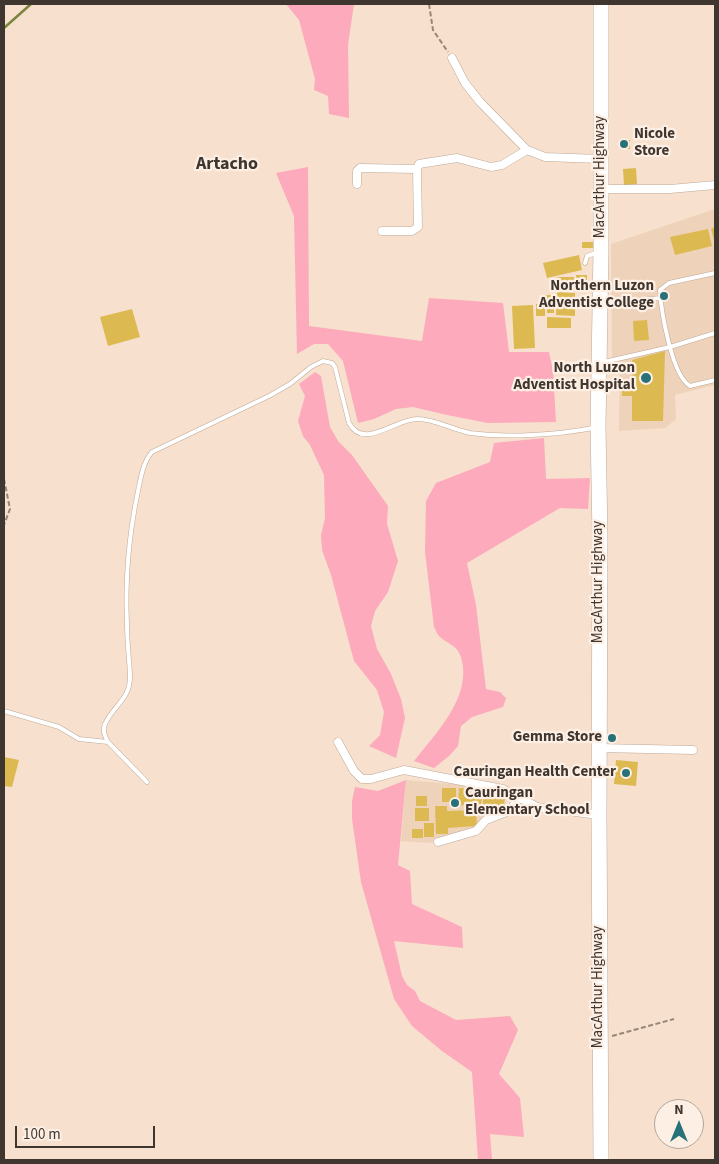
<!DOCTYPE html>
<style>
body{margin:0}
#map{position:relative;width:719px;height:1164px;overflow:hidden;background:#f7e0cd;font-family:"Source Sans 3",sans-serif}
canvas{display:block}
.frame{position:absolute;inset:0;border:5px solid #3f362f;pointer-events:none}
.north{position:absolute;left:654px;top:1099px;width:50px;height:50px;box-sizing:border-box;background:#fdefe4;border:1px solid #b1a59c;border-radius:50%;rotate:0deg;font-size:14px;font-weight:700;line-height:20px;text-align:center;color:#3f362f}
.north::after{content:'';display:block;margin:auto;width:18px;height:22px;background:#287179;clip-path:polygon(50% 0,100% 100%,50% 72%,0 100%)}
.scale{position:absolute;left:15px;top:1126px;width:140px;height:22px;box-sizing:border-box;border:2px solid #3f362f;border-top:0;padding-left:6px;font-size:15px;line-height:18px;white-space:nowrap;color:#3f362f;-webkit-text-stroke:4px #fdefe4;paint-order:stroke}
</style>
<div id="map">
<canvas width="719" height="1164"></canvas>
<div class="frame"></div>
<div class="north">N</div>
<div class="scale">100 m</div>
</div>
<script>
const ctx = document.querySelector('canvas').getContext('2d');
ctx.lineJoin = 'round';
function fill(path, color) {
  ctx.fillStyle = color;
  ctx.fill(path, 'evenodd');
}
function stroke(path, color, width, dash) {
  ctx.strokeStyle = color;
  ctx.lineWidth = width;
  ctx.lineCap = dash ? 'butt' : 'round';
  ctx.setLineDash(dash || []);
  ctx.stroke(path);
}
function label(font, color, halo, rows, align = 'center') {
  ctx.font = font + ' "Source Sans 3",sans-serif';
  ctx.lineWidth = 4.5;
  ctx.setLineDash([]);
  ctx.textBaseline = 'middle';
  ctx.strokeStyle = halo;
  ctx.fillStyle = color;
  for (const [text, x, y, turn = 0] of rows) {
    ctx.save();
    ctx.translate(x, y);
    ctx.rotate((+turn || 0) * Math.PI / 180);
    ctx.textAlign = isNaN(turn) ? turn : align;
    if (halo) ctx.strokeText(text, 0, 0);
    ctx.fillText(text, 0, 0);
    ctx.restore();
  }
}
const built = new Path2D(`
 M715,209V385L675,395L676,419L665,428L619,431L620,362L612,363L611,244Z
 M406,780L465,785L505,795L506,811L475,829L429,843L401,841Z`);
const green = new Path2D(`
 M286,4H354L348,45L349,118L329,114L328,96L314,90L315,79L299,20Z
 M308,167L309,326L422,341L429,298L503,303L509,352H549L553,371L556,422L488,423L447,415L413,407L396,409L374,419L358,423L343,361L328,344H314L297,354L294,216L276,173Z
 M315,372L321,376L330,427L338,441L352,455L388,506L387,524L398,561L388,592L375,611L371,626L377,649L391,674L401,699L405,718L396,758L369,746L380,735L384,712L377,690L354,661L331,575L322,550L321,535L325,518L324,475L310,445L303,436L298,421L305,396L299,384Z
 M544,438L546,479L590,478L588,509L560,508L467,563L476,605L486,689L500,692L506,698L503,707L472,717L461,726L458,746L449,756L434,768L414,761C436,733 473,696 461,657C457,645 448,644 440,637C437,635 436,630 434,627L425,552L426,501L436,483L490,462L494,443Z
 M406,780L398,865L410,871L412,904L462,927L463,948L394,941L402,976L407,985L415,991L420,1001L456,1020L510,1016L518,1030L499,1074L520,1098L524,1137L490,1134L492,1160H478L472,1072L442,1051L412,1026L394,999L361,882L352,819V801L355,787L378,791Z`);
const stream = new Path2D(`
 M4,28L31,4`);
const building = new Path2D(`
 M622,140H630V149H622Z
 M636,168L637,184L624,185L623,169Z
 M715,227V244L711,229Z
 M708,229L712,246L675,255L670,237Z
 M582,242H595V248H582Z
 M579,255L582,270L547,278L543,263Z
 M576,275H587V285L576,286Z
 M557,277H574V290H557Z
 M557,292L575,293V316L556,315Z
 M546,295H554V313H547Z
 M536,304H545V316H536Z
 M533,305L535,348L514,349L512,306Z
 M132,309L140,337L108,346L100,317Z
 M547,317L571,318V328H547Z
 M647,320L649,340L634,341L633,321Z
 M665,351L663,421H632V396H622V381H632V360Z
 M610,735H615V742H610Z
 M4,757L19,760L12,787L4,786Z
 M616,760L638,762L636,786L614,784Z
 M442,788H456V802H442Z
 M459,788L483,790L481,806L458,805Z
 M483,793L505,795L504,807L483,806Z
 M416,796H427V806H416Z
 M435,806H447V811L476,810L477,826L448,828V834H436Z
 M415,808H429V821H415Z
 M424,823H434V837H424Z
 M412,829H423V838H412Z`);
const path = new Path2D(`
 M429,4L433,30L448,52
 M4,479L10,509L4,525
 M612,1036L674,1019`);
const lane = new Path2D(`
 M585,263L587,256L596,253
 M715,273L669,283L660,290C661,311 672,376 690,386L715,380
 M603,304L661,298
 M604,362L670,347L715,333
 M4,711L59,727L79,739L108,742
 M147,782L108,742C105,737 102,730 105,724C114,704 131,700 130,674C129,657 127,641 127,624C125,580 129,534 138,491C141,477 143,462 152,452L269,396L290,384L311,367L323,361L332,363L335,367L349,423C364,451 396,418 418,419C435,419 453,430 470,433C506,438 557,435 593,428`);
const street = new Path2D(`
 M452,58L465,83L480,102L527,150L545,157L600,159
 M357,184V171L360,168L417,169
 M600,189H670L715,185
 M382,231H412L418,227L417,169L419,164L457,158L491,167L502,165L527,150
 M338,742L354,771L362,779H371L404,770L503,789L537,807L599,815
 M599,748L693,750
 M438,842L476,831L486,820L509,811L520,797`);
const highway = new Path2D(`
 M601,4V251L598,427L600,537L599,815L601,1160`);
const markers = [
 [624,144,5,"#287179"],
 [664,296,5,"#287179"],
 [646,378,6,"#287179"],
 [612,738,5,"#287179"],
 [626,773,5,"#287179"],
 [455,803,5,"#287179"]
];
const poiNames = [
 ["Nicole",634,135,"left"],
 ["Store",634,152,"left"],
 ["Northern Luzon",654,287],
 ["Adventist College",654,304],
 ["North Luzon",635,369],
 ["Adventist Hospital",635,386],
 ["Gemma Store",602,738],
 ["Cauringan Health Center",616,773],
 ["Cauringan",465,794,"left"],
 ["Elementary School",465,811,"left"]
];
const streetNames = [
 ["MacArthur Highway",601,177,-90],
 ["MacArthur Highway",599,582,-90],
 ["MacArthur Highway",599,987,-90]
];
const quarterNames = [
 ["Artacho",227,165]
];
fill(built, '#efd2ba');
fill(green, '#fcaabc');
stroke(stream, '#7a853d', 2.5);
fill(building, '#dcba51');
stroke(lane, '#bea997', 5);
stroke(street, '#bea997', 9);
stroke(highway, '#bea997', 16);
stroke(path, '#97877a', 2, [5, 2.5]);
stroke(lane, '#fff', 4);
stroke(street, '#fff', 8);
stroke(highway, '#fff', 15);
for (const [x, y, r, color] of markers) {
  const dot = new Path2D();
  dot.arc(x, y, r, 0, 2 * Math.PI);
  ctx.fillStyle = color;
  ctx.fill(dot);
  stroke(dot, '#fdefe4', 2);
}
label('bold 15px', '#3f362f', '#fdefe4', poiNames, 'right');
label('15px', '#3f362f', '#fdefe4', streetNames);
label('bold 18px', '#3f362f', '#fdefe4', quarterNames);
</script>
